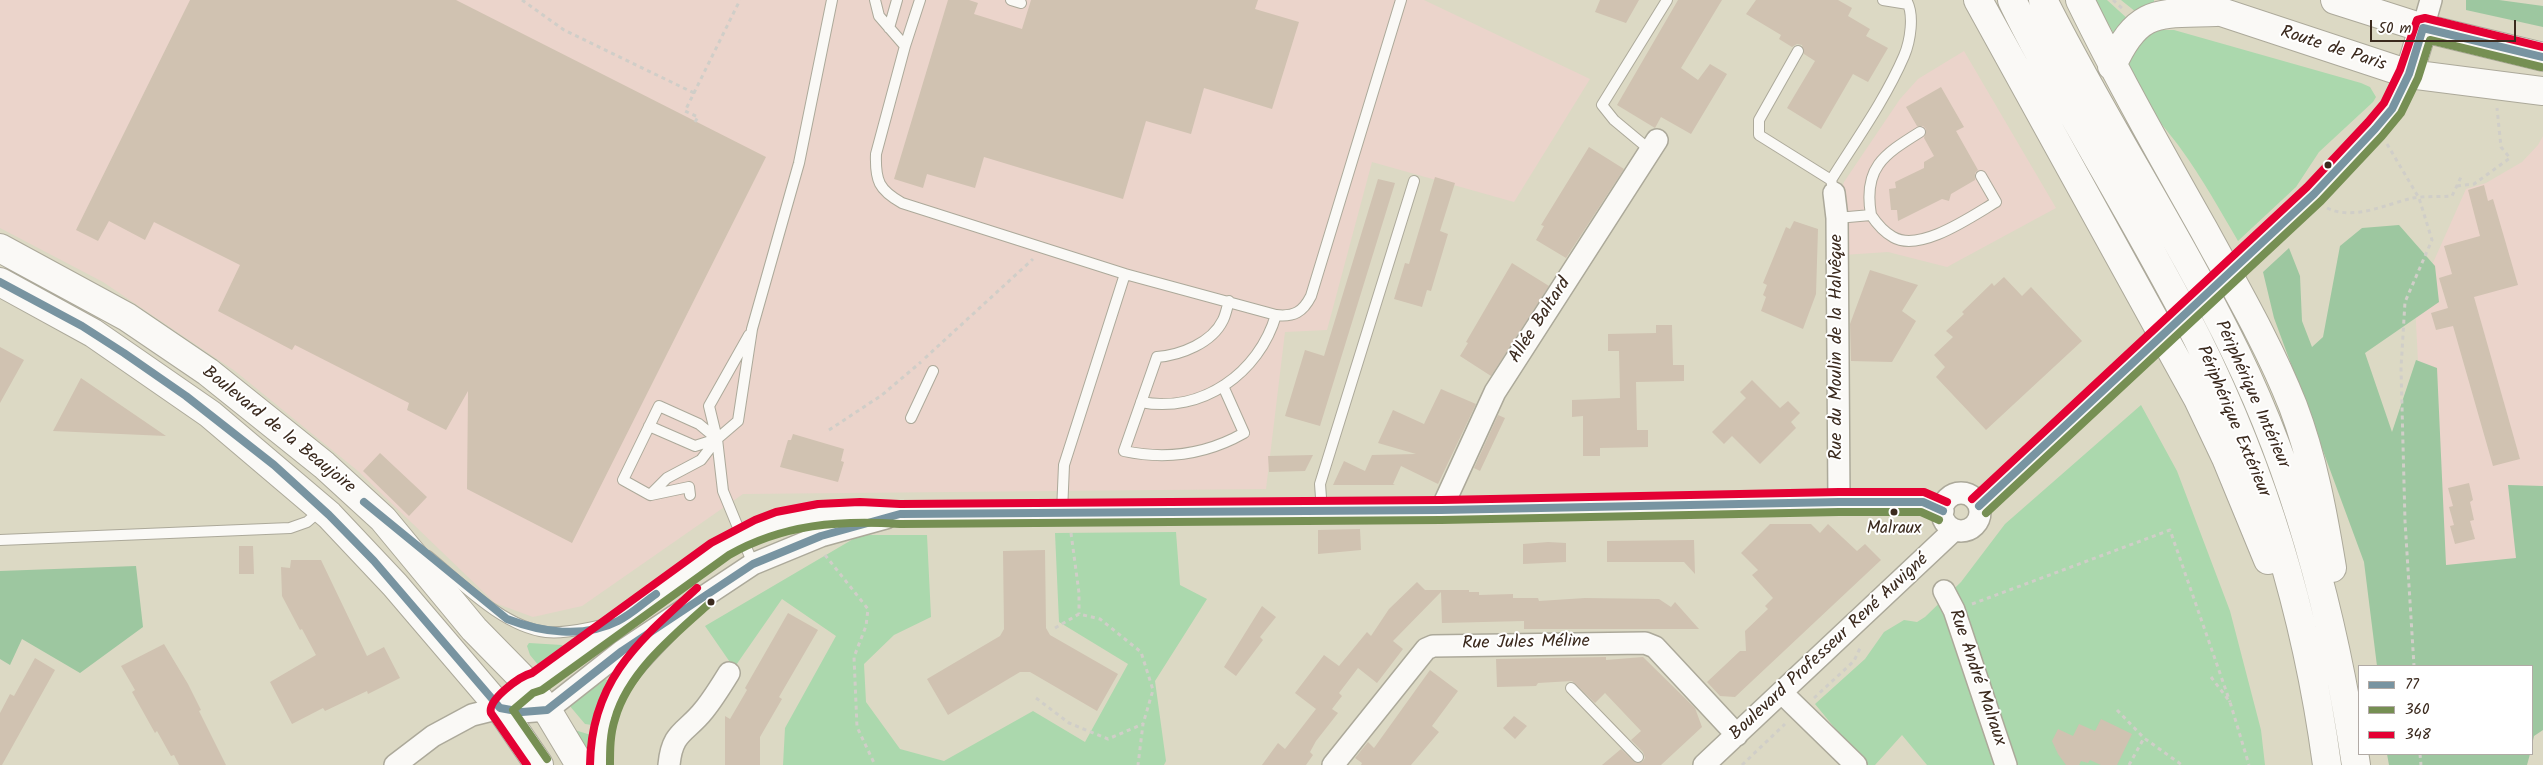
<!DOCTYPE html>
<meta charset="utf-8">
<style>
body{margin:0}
#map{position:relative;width:2543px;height:765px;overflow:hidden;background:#dcd9c4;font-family:Kalam,sans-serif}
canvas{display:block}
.legend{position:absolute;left:2358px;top:665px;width:175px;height:90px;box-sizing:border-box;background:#fff;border:1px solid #b1aaa5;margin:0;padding:6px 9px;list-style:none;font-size:15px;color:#3b2a1e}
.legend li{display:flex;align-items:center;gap:10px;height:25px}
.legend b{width:25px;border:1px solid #b1aaa5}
.scale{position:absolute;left:2370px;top:20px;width:146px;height:22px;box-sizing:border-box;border:2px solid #3b2a1e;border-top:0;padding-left:6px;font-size:15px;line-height:18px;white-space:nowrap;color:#3b2a1e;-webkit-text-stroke:4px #fff;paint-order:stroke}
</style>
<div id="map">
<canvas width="2543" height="765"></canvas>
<ul class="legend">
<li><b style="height:6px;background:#7894a1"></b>77</li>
<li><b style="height:6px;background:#768f53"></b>360</li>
<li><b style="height:6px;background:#e40134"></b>348</li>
</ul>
<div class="scale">50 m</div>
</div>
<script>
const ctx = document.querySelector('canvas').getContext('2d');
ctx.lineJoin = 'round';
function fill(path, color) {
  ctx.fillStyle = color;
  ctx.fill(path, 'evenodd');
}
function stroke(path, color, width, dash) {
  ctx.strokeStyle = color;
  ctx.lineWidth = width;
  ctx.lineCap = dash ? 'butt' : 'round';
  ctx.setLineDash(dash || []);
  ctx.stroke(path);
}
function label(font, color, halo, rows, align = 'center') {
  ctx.font = font + ' Kalam,sans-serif';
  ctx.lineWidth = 4;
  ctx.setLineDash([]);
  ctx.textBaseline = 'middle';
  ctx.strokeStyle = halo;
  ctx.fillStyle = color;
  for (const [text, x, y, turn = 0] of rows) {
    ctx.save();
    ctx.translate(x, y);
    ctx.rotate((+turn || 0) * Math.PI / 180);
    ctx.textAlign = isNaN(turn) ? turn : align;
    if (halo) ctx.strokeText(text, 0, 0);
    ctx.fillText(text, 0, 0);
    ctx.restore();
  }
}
const built = new Path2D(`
 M0,0H1424L1590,79L1514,202L1372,162L1327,330L1285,332L1266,489L743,494L582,606L533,617L495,603L358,471L235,371L103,282L0,228Z
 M1964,51L2056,208L1947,267L1888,252L1843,255L1840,193L1844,182L1900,99L1918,79Z
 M2543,136V570L2429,577L2415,303L2466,189L2486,183L2522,162L2538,145Z`);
const green = new Path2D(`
 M2095,0H2107L2129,20L2115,36Z
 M2121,0H2154V5L2136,12Z
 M2143,30H2174L2361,83L2370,87L2376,97L2373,102L2319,152L2296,187L2238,241C2220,210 2202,178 2181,149C2163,124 2135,97 2129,65C2126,51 2136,41 2143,30Z
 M2141,405L2177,471L2230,611L2261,730L2265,765H1927L1902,735L1875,765H1865L1815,704L1865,659L1884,632L1904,620L1917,622L1925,617L1961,582L2005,524Z
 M1176,532L1180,585L1207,599L1155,681L1166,761L1164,765H783L785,728L836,636L782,599L734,668L705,626L860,535H927L931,617L894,635L864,664L866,702L900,749L944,761L1033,711L1085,742L1128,664L1059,622L1055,533Z
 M529,643L562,645L565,648L539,666L530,655L527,646Z
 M604,679L608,680L609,684L599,701L592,725L585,724L569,705Z
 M568,728L591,735L590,754L589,755Z`);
const forest = new Path2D(`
 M2466,0H2499L2543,6V27L2466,10Z
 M2399,225L2435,266L2439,302L2365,353L2392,432L2416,360L2437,368L2446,565L2516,558L2508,485L2543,486V730L2534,736L2532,745V666H2377L2364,562L2274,318L2263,272L2289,248L2300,276L2302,321L2312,347L2323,337L2340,246L2362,228Z
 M136,566L143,627L80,673L22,639L10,665L0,659V571Z
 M2387,754H2530L2527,765H2389Z`);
const building = new Path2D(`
 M190,0H456L766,157L572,543L467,489L468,391L446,430L407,410L409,403L295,345L292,350L218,311L240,265L154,222L145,240L109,221L98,241L76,230Z
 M948,0H969L978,3L974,14L1022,29L1031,0H1258L1255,9L1299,22L1272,109L1204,88L1191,134L1146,121L1123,199L984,157L975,188L927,174L923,188L894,179Z
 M1600,0H1639L1626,23L1595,12Z
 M1678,0H1722L1681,68L1698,80L1710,64L1727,74L1691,134L1661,117L1655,128L1617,105Z
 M1756,0H1838L1852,8L1848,16L1870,29L1866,36L1888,48L1868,82L1853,74L1821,129L1787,108L1815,61L1804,54L1802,45L1797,44L1792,47L1779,39L1781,35L1746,14Z
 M1941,87L1964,127L1956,131L1978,170L1975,173V180L1951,194L1949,201L1942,199L1898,221L1897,210H1891L1889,189L1896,188L1895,182L1924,168V162L1934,156L1924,138L1926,129L1923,126H1917L1906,107Z
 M1589,147L1624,169L1566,258L1536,240L1544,226L1541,225Z
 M1435,177L1455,183L1440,231L1448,234L1431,291L1427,290L1422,307L1394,299L1405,263L1409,264Z
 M1378,179L1395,183L1320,426L1285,416L1305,350L1324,356Z
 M2484,185L2488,201L2493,199L2518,285L2474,297L2520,459L2493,466L2453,326L2436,330L2431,313L2448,308L2439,278L2452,274L2444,246L2480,236L2468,190Z
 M1794,221L1818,229L1816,294L1803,329L1761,311L1766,297L1763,295L1767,285L1763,283L1786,227L1790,229Z
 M1512,263L1549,286L1491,376L1460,356L1468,343L1466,342Z
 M1870,270L1918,285L1902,311L1916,321L1892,362L1851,361L1850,324Z
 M2004,277L2022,296L2031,287L2082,341L1986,430L1936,377L1945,367L1934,355L1953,337L1946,331L1964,314L1962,312L1992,283L1994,286Z
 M1656,325H1672L1673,365H1684V381L1636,382L1637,430H1648V447L1600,448V456H1583V416L1572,417V400L1620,398L1619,351H1608V334L1656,333Z
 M0,347L24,360L0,403Z
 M81,378L166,436L53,431Z
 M1752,380L1780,408L1788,401L1800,413L1791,422L1796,428L1760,464L1732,436L1724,444L1712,432L1746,398L1740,392Z
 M1441,389L1476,404L1438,484L1401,466L1393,484L1395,485H1333L1344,461L1365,471L1372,455L1416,454L1378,443L1393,410L1424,424Z
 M1498,415L1505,418L1480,471L1474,468Z
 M793,434L844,449L841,461L844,462L838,482L780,467L788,440H791Z
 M380,453L427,497L409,516L363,471Z
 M1313,455L1305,471L1269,472L1268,456Z
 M2469,483L2473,500L2470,502L2474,520L2470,521L2475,539L2455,544L2450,526L2454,525L2449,507L2453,506L2448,488Z
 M1770,524H1811L1820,533L1828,524L1857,551L1865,544L1881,560L1735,697L1720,696L1707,682L1740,651H1746L1745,631L1768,609L1765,606L1773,598L1752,575L1758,570L1741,553Z
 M1360,529L1361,550L1318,554V530Z
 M1694,540L1695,574L1684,562H1607V541Z
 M1548,542L1566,543V562L1523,564V544Z
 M239,546H253L254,574H239Z
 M1045,550L1046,628L1050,635L1118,674L1097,711L1030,672H1020L948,715L927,679L1000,636L1004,629L1003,551Z
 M291,560H321L367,656L384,647L400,678L368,694L367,691L325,711L323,708L292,724L270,682L316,655L302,629L300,630L282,596L281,567L290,568Z
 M1417,582L1425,590H1469V592H1479V595L1513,594V598H1538L1539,601L1585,598L1659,599L1671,607L1675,602L1699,629H1524V621L1442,623L1441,592L1393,641L1403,649L1377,683L1358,668L1339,693L1342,696L1332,709L1338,713L1316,741L1310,752L1313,755L1306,765H1262L1278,743L1285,749L1316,709L1295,693L1324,655L1339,666L1367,632L1371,636L1389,609Z
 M1262,606L1276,617L1260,637L1263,640L1236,676L1224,667Z
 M788,613L818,630L779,697L782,699L760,737V765H725V716L730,719L747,690L745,688Z
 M164,644L188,684L201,710L199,711L226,765H179L174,755L171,756L157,731L155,733L132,692L135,690L121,666Z
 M1606,657V660L1643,657L1695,708L1702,727L1661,765H1602L1621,749L1636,763L1642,762L1645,758L1643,752L1631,740L1641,731L1605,693L1595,703L1572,681L1538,683L1536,686L1497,687L1496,659Z
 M35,658L55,670L2,765H0V713L10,694L14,696Z
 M1430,670L1458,691L1432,726L1439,732L1411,765H1361L1362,763L1355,758L1368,742L1374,748Z
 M1514,716L1527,726L1515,739L1503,728Z
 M2101,719L2132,734L2117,765H2101L2090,760L2088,763L2081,761L2079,765H2066L2058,754L2052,741L2058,729L2073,736L2079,724L2095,731Z`);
const path = new Path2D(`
 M522,0L564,30L694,93
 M2113,0L2124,10
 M695,122L698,117L685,111L740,0
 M2387,144L2419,198L2432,240L2405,302L2401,368L2405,521L2414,666
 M2457,186L2474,184L2510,158L2501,147L2497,108
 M2327,208C2354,221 2386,204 2413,198C2425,196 2439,197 2452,196L2462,175
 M925,358L1033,259
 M829,430L882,395L921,362
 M1071,533L1079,593V614
 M825,555L868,609L866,626L854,657L857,727L875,765
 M1972,604L2170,530L2230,702
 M1055,628L1079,614L1100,619L1141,652L1153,690L1143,724
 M2211,677L2230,702L2249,765
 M1036,698L1069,723L1108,739L1143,724L1138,765
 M1814,698L1854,661L1861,646
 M2117,710L2144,738
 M2420,754L2421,765
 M1742,765L1785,724
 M2129,765L2144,738L2182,765`);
const lane = new Path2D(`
 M875,0L879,16L905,46L876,154C875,181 879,190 902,203L1125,274L1276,315C1294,317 1303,312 1311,296L1401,0
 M1011,0L1021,3
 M1883,0L1908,4
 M889,28L897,0
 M905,46L920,0
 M1798,51L1759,120V135L1831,180
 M1650,150L1614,120L1602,105L1667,0
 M1834,193L1831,180C1856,140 1885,100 1904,56C1910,42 1915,14 1906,0
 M1871,215C1877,224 1884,232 1893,237C1920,253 1972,216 1996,202L1981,176
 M1837,218L1871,215C1863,168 1883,155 1920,132
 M749,335L709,406L717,439L723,491L753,564
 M1223,386L1244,433C1207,454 1166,460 1124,451L1157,357C1181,355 1212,343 1223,320C1226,314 1227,307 1229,301
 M1141,402C1202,414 1259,373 1276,315
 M911,418L933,371
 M649,426L695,446L717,439
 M717,439L699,424L659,406L623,480L650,495L667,478L701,460L717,439L738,421L752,329L799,163L832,0
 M651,495L689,487L690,495
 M1322,511L1320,484L1414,181
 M1062,512L1064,465L1125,274
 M0,540L290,528L307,522L321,510
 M428,556C461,583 503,627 546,632C565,634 585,628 604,625
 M1571,688L1638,757`);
const street = new Path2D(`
 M2423,28L2431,0
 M1834,193L1837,218L1839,502
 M2256,247L2314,194L2384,119L2392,109L2409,74
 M1942 512a19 19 0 1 1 38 0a19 19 0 1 1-38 0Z
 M1979,506L2141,355
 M1441,510L1495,392L1657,140
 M1944,591L1954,610L2006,765
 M1782,693L1856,765
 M500,708L528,684L536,682C583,647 629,612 677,579C698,565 718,548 741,537C788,512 848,509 900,514L1441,510L1839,502H1923L1943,511
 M395,765L433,736L472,715L500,708L522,712L547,710L622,651L753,564L821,536L886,518
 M600,765C600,700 624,675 668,630
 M669,765C672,731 686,733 704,710C713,699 721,686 729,673
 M1333,765L1426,649L1433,646L1645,643L1655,647L1737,735
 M1704,765L1954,530`);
const secondary = new Path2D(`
 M0,248L127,317L208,372L324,465L383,519L474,629L528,684L547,710L580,765
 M0,282L93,333L210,414L329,515L395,585L500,708L539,765`);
const primary = new Path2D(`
 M2335,0L2423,28L2543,57
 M2194,3L2409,74L2543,91
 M2409,74L2423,28`);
const highway = new Path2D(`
 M1978,0L2198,399L2226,458L2268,560
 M2012,0C2028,34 2047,67 2065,100C2109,179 2156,257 2197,338C2264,473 2307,616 2327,765
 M2043,0C2103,120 2177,232 2236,353C2299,483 2335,622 2356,765
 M2080,0C2118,78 2161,154 2204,230C2235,287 2269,345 2293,406C2313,459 2323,513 2332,568
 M2112,66C2138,7 2159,14 2216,12`);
const streetBridge = new Path2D(`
 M2141,355L2256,247`);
const bus1 = new Path2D(`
 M0,282L82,326L124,353L186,396L274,465L329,515L374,561L500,708L522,712L547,710L622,651L753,564L821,536L900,514L1441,510L1839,502H1923L1943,511
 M364,502L507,619C541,632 583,639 618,621C632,614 643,603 656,594
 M1979,506L2314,194L2375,129L2392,109L2409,74L2423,28L2543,57`);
const bus2 = new Path2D(`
 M1986,513L2321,201L2382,136L2401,113L2418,78L2430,40L2541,67
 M547,759L513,710L533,693L542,690L729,555C783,524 840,520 900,524L1441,520L1839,512H1921L1939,520
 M610,765C610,750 610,734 615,719C628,672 675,634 711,602`);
const bus3 = new Path2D(`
 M1972,499L2307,187L2368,122L2384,103L2400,70L2417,20L2425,18L2543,47
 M527,765L491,713C487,700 520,676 532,673L711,543L755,520L776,512L818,504L860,502L900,504L1441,500L1839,492H1924L1947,502
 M590,765C591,680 639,641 697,588`);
const markers = [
 [2328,165,4.5,"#3b2a1e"],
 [1894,512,4.5,"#3b2a1e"],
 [711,602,4.5,"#3b2a1e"]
];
const busNames = [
 ["Malraux",1894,530]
];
const streetNames = [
 ["Route de Paris",2333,50,18],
 ["Allée Baltard",1541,321,-57],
 ["Rue du Moulin de la Halvêque",1838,347,-90],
 ["Périphérique Intérieur",2251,395,66],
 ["Périphérique Extérieur",2232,422,67],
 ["Boulevard de la Beaujoire",278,431,39],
 ["Rue Jules Méline",1526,644,-1],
 ["Boulevard Professeur René Auvigné",1830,648,-43],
 ["Rue André Malraux",1976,678,71]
];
fill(built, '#ebd4cb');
fill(green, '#abd8ad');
fill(forest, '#9dc7a0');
fill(building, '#d0c2b1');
stroke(lane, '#aca99a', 12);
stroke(street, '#aca99a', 24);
stroke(secondary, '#aca99a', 30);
stroke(primary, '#aca99a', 30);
stroke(highway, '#aca99a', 30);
stroke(path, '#d0cec8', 3, [4, 4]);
stroke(lane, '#faf9f6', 10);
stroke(street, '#faf9f6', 21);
stroke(secondary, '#faf9f6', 28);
stroke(primary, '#faf9f6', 28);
stroke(highway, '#faf9f6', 28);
stroke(streetBridge, '#aca99a', 24, []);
stroke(streetBridge, '#faf9f6', 21);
stroke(bus1, '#7894a1', 8);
stroke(bus2, '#768f53', 8);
stroke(bus3, '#e40134', 8);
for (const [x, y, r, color] of markers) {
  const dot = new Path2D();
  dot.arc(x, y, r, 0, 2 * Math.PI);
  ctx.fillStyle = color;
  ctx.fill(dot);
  stroke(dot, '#fff', 2);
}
label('17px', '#3b2a1e', '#fff', busNames);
label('18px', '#3b2a1e', '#fff', streetNames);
</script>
